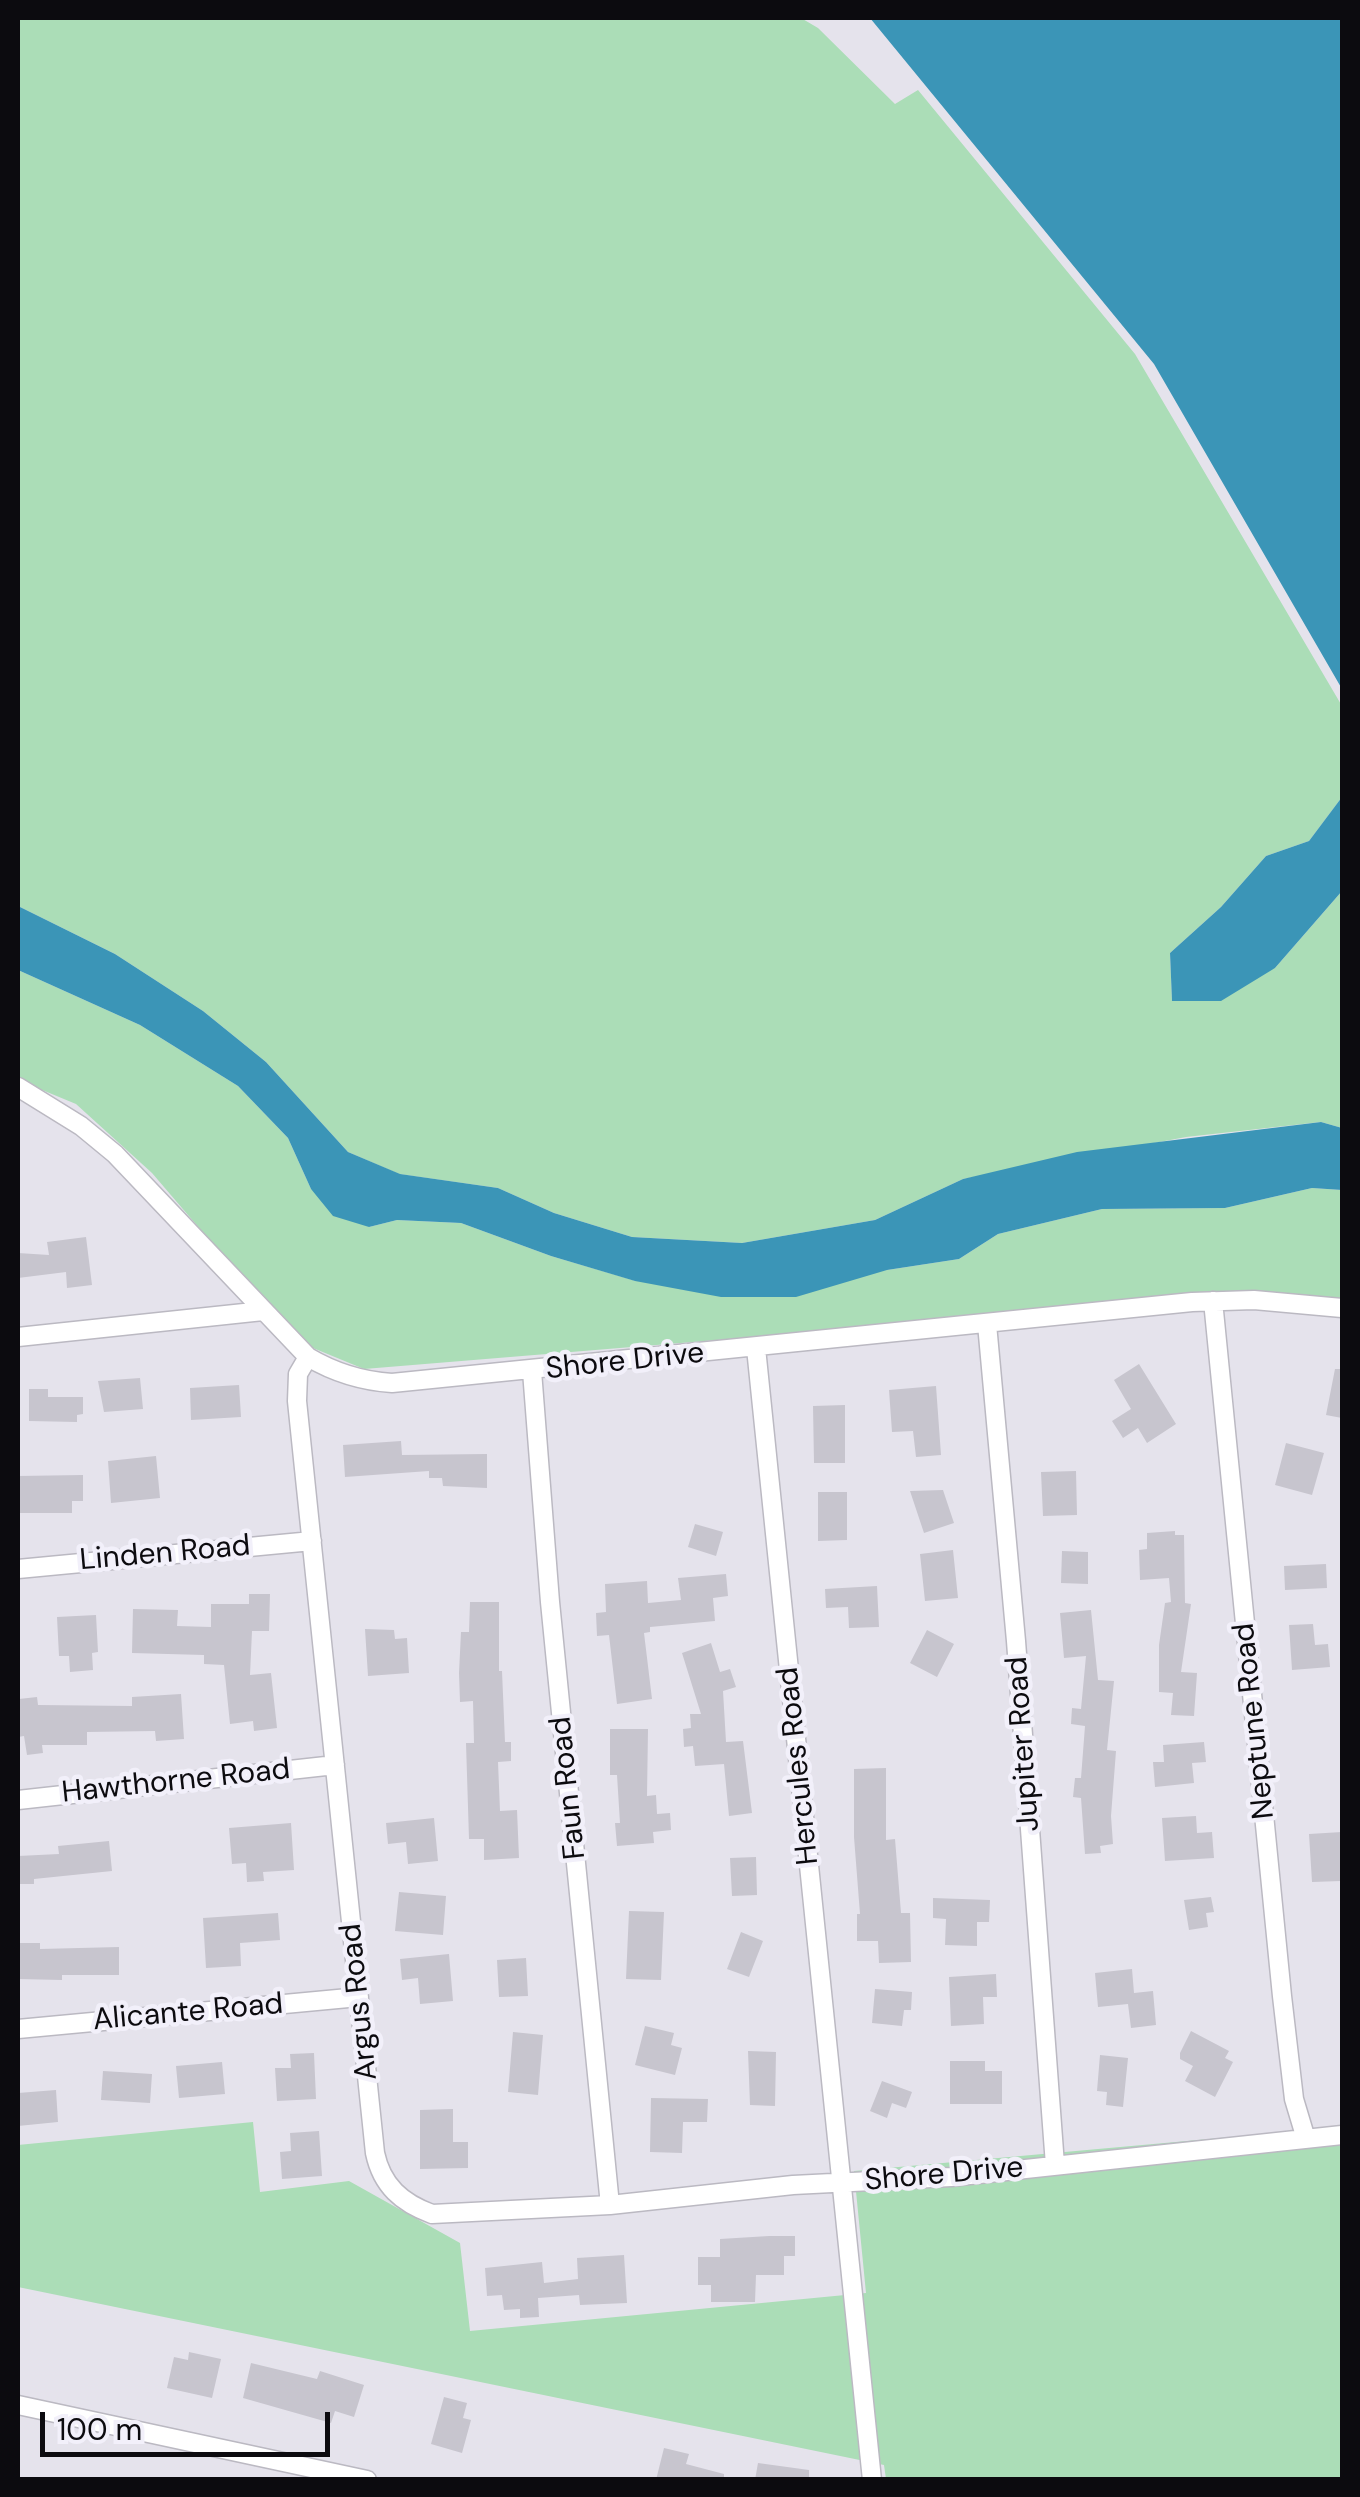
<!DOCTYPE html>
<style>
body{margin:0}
#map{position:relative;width:1360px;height:2497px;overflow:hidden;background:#e5e3ec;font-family:"DM Sans",sans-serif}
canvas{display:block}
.frame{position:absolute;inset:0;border:20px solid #0c0b0f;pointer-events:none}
.scale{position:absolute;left:40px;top:2412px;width:290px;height:45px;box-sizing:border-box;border:5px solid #0c0b0f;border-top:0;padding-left:12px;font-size:30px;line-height:35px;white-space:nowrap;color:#0c0b0f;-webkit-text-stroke:8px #f2f0fa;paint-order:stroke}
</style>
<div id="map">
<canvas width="1360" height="2497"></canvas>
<div class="frame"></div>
<div class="scale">100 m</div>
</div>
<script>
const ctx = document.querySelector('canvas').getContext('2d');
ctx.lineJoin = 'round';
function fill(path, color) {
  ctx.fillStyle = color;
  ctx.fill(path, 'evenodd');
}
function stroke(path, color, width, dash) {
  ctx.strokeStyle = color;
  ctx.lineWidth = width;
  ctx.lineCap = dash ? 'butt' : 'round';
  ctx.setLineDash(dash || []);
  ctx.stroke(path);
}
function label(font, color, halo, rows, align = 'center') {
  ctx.font = font + ' "DM Sans",sans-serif';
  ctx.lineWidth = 9;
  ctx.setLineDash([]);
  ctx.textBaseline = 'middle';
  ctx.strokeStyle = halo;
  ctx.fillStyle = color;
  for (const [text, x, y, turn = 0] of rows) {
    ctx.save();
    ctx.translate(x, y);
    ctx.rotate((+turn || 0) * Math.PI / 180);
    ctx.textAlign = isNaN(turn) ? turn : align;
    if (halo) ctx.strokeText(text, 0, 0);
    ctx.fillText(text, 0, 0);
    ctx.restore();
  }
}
const green = new Path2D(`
 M18,18H801L818,28L895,104L918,90L1135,354L1342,706V797L1309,841L1266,856L1221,907L1170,953L1172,1001L1275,968L1342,891V1128L1321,1122L1186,1137L963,1179L875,1220L742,1243L632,1237L554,1213L498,1188L399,1174L348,1152L266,1062L203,1011L115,954L18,906Z
 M18,970L140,1025L238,1086L288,1138L311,1189L369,1227L397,1220L461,1223L551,1256L636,1281L887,1270L959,1259L998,1234L1102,1209L1225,1208L1312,1188L1342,1190V1301L1250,1291L985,1318L364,1369L296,1341L152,1173L76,1104L18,1080Z
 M253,2122L260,2192L349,2181L460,2243L470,2331L866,2293L854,2171L1342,2127V2479H886L884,2465L18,2287V2145Z`);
const water = new Path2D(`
 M870,18H1342V689L1154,364Z
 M1342,797V891L1275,968L1221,1001H1172L1170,953L1221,907L1266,856L1309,841Z
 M18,906L115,954L203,1011L266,1062L348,1152L400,1174L498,1188L554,1213L632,1237L742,1243L875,1220L963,1179L1077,1152L1321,1122L1342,1128V1190L1312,1188L1225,1208L1102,1209L998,1234L959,1259L887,1270L796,1297H721L635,1281L551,1256L461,1223L397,1220L369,1227L333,1216L311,1189L288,1138L238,1086L140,1025L18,970Z`);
const building = new Path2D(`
 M86,1237L92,1285L67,1288L66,1272L18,1278V1253L49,1255L47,1242Z
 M1139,1364L1176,1424L1147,1443L1138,1428L1123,1438L1112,1421L1131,1409L1114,1380Z
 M1335,1369H1342V1418L1326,1415Z
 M140,1378L143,1409L104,1412L98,1381Z
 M239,1385L241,1417L191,1420L190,1388Z
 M936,1386L941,1455L916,1457L913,1431L892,1432L889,1390Z
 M29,1389H48V1397H83V1414L77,1415V1422L29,1421Z
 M845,1405V1463H814L813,1406Z
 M401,1441L402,1455L487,1454V1488L443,1486L442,1478H429V1471L345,1477L343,1445Z
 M1286,1443L1324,1453L1312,1495L1275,1485Z
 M156,1456L160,1498L111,1503L108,1461Z
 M1076,1471L1077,1515L1043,1516L1041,1472Z
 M83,1475V1501H72V1513H18V1476Z
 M943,1490L954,1523L924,1533L910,1491Z
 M818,1492H847V1540L818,1541Z
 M695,1524L723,1532L716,1556L688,1547Z
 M1175,1531V1535H1184L1185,1603L1191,1604L1181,1672L1197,1673L1194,1716L1171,1715L1173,1693L1159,1692V1645L1165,1603L1171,1602L1169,1578L1140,1580L1139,1550L1147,1549V1533Z
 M953,1550L958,1598L925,1601L920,1554Z
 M1062,1551L1088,1552V1584L1061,1583Z
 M1326,1564L1327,1588L1285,1590L1284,1566Z
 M726,1574L728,1596L713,1598L715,1621L650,1627V1632L644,1633L652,1699L617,1704L609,1635L597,1636L596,1613L606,1612L605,1584L647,1581L648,1603L681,1600L678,1578Z
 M877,1586L879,1627L849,1628L848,1607L826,1608L825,1589Z
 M249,1594H270L269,1631H252L250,1675L271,1673L277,1728L254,1731L253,1721L230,1724L224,1665L204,1664V1655L132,1653L133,1609L178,1610L177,1626L211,1627V1604H249Z
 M470,1602H499V1671H502L505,1742H511V1761L498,1762L500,1811L517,1810L519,1858L484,1860V1839H469L466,1743H474L473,1701L460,1702L459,1673L461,1632H469Z
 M1091,1610L1098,1680L1114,1681L1107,1750L1116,1751L1111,1816L1113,1844L1100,1846L1101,1853L1085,1854L1081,1798L1073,1797L1075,1778H1081L1085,1726L1071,1724L1072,1708L1081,1709L1086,1656L1064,1658L1060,1613Z
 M96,1615L98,1652L92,1653L93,1670L70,1672L69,1656H59L57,1617Z
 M1313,1624L1315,1645L1328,1644L1330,1667L1292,1670L1289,1625Z
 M365,1629L394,1630L395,1639L407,1638L409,1673L368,1676Z
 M927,1630L954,1644L937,1677L910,1663Z
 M711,1643L720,1672L730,1669L736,1687L723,1691L726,1742L743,1741L752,1813L729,1816L724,1764L695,1766L693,1746L684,1747L683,1729L691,1728L690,1714H701L682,1653Z
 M181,1694L184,1739L156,1741L155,1731L87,1732V1745H42L43,1753L27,1755L24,1736L18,1737L19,1699L37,1697L38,1705L132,1706V1697Z
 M610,1729H648L647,1796L656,1795L657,1814L670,1813L671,1830L653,1832L654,1843L617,1846L615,1823H620L617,1775H610Z
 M1204,1742L1206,1762L1192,1763L1194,1783L1155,1787L1153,1762H1164L1163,1745Z
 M886,1768V1840L895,1839L901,1913H910L911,1962L879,1963L878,1941H857V1914H860L854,1837V1769Z
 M1196,1816L1197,1833L1212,1832L1214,1858L1165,1861L1162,1818Z
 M434,1818L438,1861L408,1864L406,1842L388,1844L386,1823Z
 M291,1823L294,1870L263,1872L264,1881L247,1882L246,1863L232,1864L229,1828Z
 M1342,1832L1341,1881L1312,1882L1309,1834Z
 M109,1841L112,1871L34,1879V1884H18V1856L59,1854L58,1846Z
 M756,1857L757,1895L732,1896L730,1858Z
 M399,1892L446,1896L443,1935L395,1931Z
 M1211,1897L1214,1912L1206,1913L1208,1927L1189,1930L1184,1900Z
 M933,1898L990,1900L989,1922H977V1946L945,1945L946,1919L933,1918Z
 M629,1911L664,1912L661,1980L626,1979Z
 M278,1913L280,1940L240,1943L241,1966L206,1968L203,1918Z
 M741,1932L763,1941L749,1977L727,1969Z
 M18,1943H40V1949L119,1947V1975H62V1980L18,1979Z
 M449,1954L453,2001L420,2004L418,1978L402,1980L400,1959Z
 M526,1958L528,1996L499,1997L497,1960Z
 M1132,1969L1134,1993L1153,1991L1156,2025L1131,2028L1128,2004L1098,2007L1095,1973Z
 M996,1974L997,1997H983L984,2024L951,2026L949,1977Z
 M875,1989L912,1992L911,2010H904L902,2026L872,2023Z
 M645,2026L674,2033L671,2045L682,2048L675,2075L635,2065Z
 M1191,2031L1229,2051L1225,2058L1233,2062L1215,2097L1185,2081L1193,2066L1180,2059V2053Z
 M513,2032L543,2035L538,2095L508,2092Z
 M748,2051L776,2052L775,2106L750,2105Z
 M314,2053L316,2099L277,2101L275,2068H291L290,2054Z
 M1100,2055L1128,2058L1123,2107L1106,2105L1107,2092L1097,2091Z
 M950,2061H985V2071H1002V2104H950Z
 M222,2062L225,2094L179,2098L176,2066Z
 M103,2071L152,2074L150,2103L101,2100Z
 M882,2081L912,2092L906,2108L892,2103L887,2118L870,2111Z
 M56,2090L58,2122L18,2126V2093Z
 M651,2098L708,2099L707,2122H683L682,2153L650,2152Z
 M453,2109V2142H468V2168L420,2169V2110Z
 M319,2131L322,2176L282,2179L280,2152L291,2151L290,2133Z
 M769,2236H795V2256H784V2275H756L755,2302H711V2285H698V2257H720V2239Z
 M624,2255L627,2303L580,2305L579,2295L538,2298L539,2317L520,2318V2309L504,2310L502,2295L487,2296L485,2268L542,2262L544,2283L578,2279L577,2258Z
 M189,2352L221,2359L212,2398L167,2388L174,2357L188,2360Z
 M251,2363L317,2379L320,2371L364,2385L354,2417L335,2411L331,2423L243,2398Z
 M444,2397L467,2403L463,2418L471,2420L462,2453L431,2444Z
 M664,2448L689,2454L686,2464L724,2474V2480H656Z
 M758,2463L809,2470V2480H755Z`);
const minor = new Path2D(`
 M18,1087L81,1126L115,1154L308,1357C335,1373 361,1381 392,1383L1192,1302L1254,1300L1342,1308
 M1213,1301L1282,1996L1294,2099L1306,2139
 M987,1324L1016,1641L1055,2165
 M18,1337L263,1311
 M756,1348L872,2480
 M308,1357L298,1374L297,1401L375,2153C382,2186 402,2203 432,2214L610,2205L793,2185L951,2177L1342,2135
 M532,1371L550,1602L610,2205
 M18,1569L312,1541
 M18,1800L335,1765
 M18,2029L359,1997
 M18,2405L367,2480`);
const streetNames = [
 ["Shore Drive",625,1362,-6],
 ["Linden Road",165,1554,-5],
 ["Neptune Road",1255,1721,-96],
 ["Jupiter Road",1024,1744,-94],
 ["Hercules Road",799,1766,-96],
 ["Hawthorne Road",176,1782,-6],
 ["Faun Road",569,1788,-96],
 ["Argus Road",360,2002,-96],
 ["Alicante Road",188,2013,-5],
 ["Shore Drive",944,2175,-5]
];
fill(green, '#abddb7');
fill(water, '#3b95b7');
fill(building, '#c7c5ce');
stroke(minor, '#bbb9c2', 21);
stroke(minor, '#fff', 18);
label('30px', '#0c0b0f', '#f2f0fa', streetNames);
</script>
